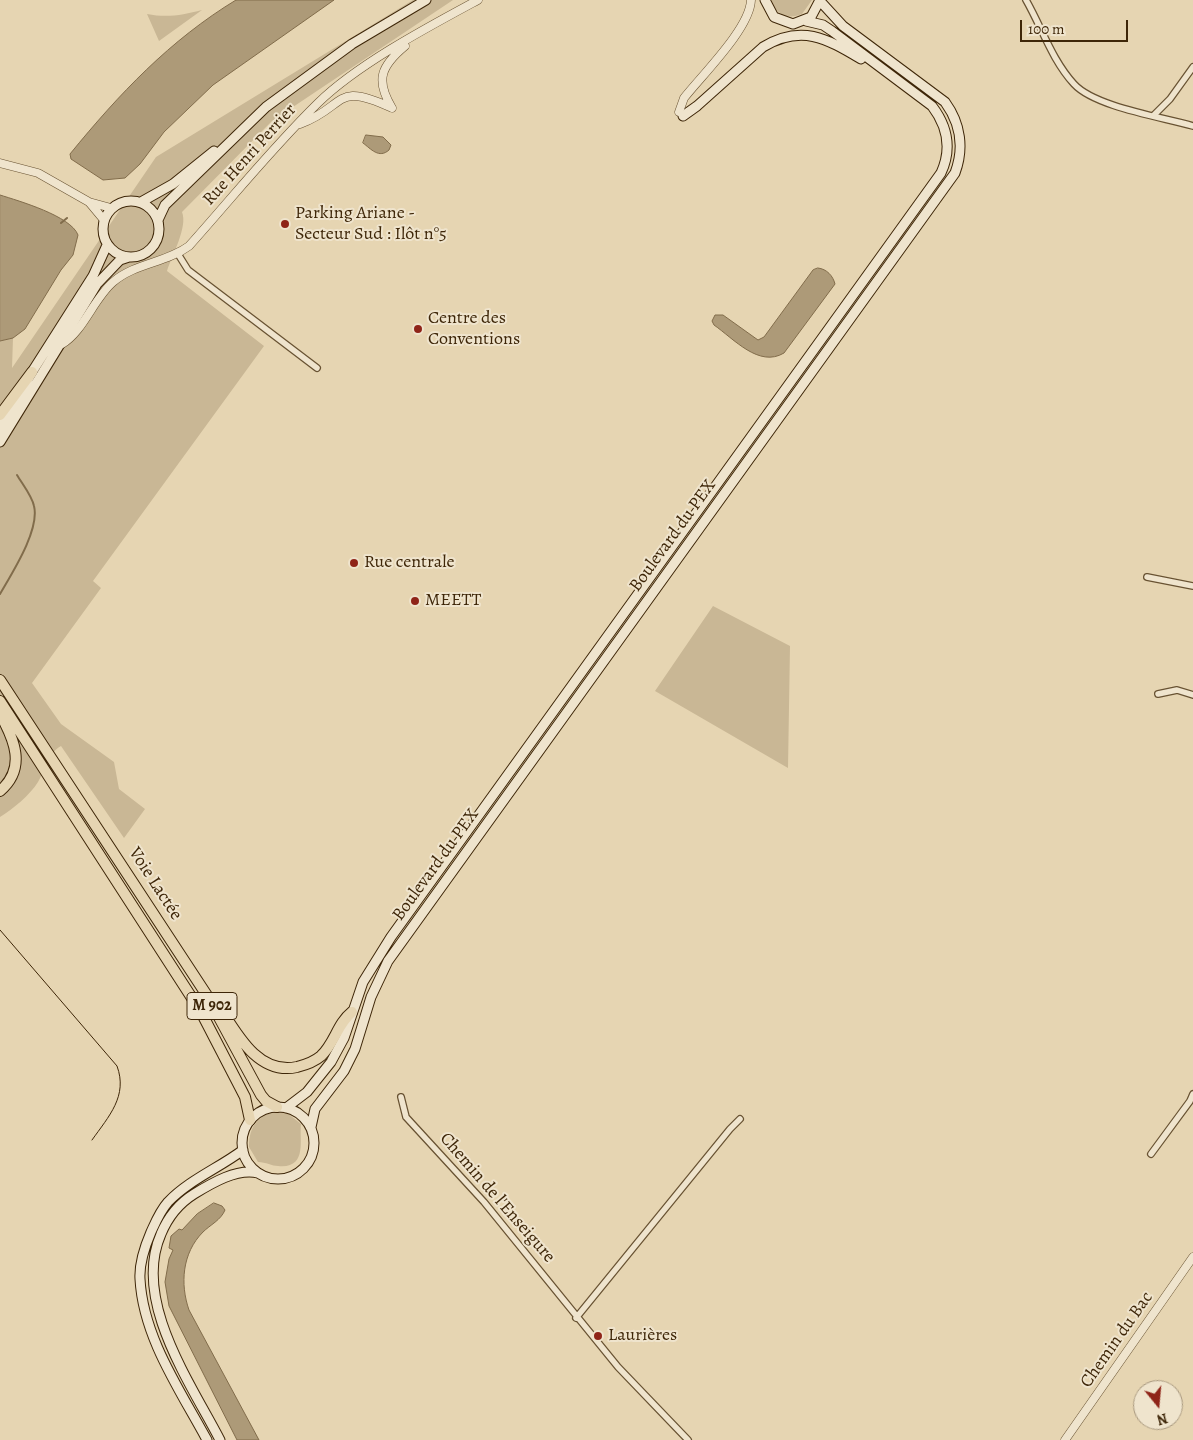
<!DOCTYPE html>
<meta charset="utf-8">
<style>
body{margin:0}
#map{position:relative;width:1193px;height:1440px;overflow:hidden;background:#e6d5b2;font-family:Alegreya,serif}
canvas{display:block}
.north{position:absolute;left:1133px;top:1380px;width:50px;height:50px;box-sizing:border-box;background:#efe4cd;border:1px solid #a8987e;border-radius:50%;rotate:163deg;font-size:14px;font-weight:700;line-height:20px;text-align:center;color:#3e2608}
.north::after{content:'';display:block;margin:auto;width:18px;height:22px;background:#8f2418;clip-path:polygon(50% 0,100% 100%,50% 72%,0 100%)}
.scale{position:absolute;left:1020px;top:20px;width:108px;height:22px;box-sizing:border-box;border:2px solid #3e2608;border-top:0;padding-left:6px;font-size:15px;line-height:18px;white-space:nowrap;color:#3e2608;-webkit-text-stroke:4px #efe4cd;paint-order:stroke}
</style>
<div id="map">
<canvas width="1193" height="1440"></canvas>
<div class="north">N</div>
<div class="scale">100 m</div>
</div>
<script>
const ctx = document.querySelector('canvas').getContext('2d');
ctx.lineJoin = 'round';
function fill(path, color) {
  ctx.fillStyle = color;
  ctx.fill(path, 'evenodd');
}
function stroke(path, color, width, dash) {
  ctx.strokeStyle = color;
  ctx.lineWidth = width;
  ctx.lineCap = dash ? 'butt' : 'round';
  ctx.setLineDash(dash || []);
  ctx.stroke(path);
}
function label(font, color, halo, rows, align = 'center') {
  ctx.font = font + ' Alegreya,serif';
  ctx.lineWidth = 4;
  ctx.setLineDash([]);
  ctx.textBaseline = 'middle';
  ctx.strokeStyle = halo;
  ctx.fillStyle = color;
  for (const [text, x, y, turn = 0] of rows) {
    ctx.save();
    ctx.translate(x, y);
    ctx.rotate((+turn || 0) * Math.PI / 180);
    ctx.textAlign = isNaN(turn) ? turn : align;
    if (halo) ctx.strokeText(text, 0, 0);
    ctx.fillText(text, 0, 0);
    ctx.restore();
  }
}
const green = new Path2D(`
 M413,0H453L272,121L182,212C188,227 172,255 167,271L264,346L93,581L101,588L32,683L61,724L114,762L119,789L145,809L124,838L61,746C47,754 46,769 38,782C30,795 13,809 0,817V341L13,338L12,368L156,157Z
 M771,0H812L802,14C788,20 776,15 771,0Z
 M202,10L159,41L147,14C167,18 183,15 202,10Z
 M713,606L790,646L788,768L655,691Z
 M274,1112H286L301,1124C299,1140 308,1169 278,1166C272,1166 266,1162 258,1162L249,1147C249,1128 256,1117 274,1112Z`);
const water = new Path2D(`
 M236,0H334L213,85L164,132L140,164L125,178L103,180L71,159L70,154C119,94 170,40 236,0Z
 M366,135L383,137L391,145L389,150C379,159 371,149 363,143Z
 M0,195C19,201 71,216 78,235L73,255L61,270L25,329L13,338L0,341Z
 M818,268C827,269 833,276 835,284L784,353C759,368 734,339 714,325L712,321L715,315H723L758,340L764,337L813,270Z
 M214,1203L222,1206L225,1210C221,1220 210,1225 203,1232C182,1253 180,1284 189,1310L259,1440H237L169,1306L165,1282L169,1259L173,1250L169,1248L171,1236L179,1229L182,1230L197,1214Z`);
const stream = new Path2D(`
 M61,223L67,218
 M0,594C12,573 40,530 34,506C32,496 23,485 17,475`);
const minor = new Path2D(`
 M1026,0C1042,28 1052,60 1074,84C1095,107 1162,117 1193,126
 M1154,115L1170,99L1193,67
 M178,254L188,270L317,368
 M1147,577L1193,586
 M1158,694L1177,690L1193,695
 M401,1097L406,1117L484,1202L618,1367L688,1440
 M1151,1154L1190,1101L1193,1094
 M576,1318L730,1129L740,1119`);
const tertiary = new Path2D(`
 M392,108C375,80 381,66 405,46
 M679,112L684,98C703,74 750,28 751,0
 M300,124C347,107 333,80 392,108
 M0,163L38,173L89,202L111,208
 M89,202L104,220
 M62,344C83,332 94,298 113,282C135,263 166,263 189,246C232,198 272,148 318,103C358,64 428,27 478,0
 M1065,1440L1193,1257`);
const secondary = new Path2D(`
 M765,0L774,17L793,24L811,17L820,0
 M683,116L697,106L763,47C801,24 826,38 861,59
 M103 229a28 28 0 1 1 56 0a28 28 0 1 1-56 0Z
 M141,202L173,184L214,151
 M158,220L165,205L266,107L352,44L426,0
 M0,429L32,372L93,276L107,245
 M0,442L97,284L120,260L129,257
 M242 1143a36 36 0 1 1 72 0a36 36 0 1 1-72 0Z
 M286,1108L307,1092L331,1062L344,1038L363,982L391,937L941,173C952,149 948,127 932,106L832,31L823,25L806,21
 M311,1127L315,1109L344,1071L355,1049L371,997L388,961L955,173C964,149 961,124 945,102L843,26L820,1
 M207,1440C180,1390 143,1337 140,1279C139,1263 145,1246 151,1232C156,1221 160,1211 168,1202C189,1180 219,1168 243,1150
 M220,1440C190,1382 132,1300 161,1234C168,1217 178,1204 194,1194C212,1183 237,1168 258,1173`);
const trunk = new Path2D(`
 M0,415L32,372
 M0,680L208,997L261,1095L266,1101L277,1107
 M0,701L201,1012L245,1097L250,1120
 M0,714C14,739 27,768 0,791
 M222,1011C239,1038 260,1075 297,1067C305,1065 314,1062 321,1056C335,1043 337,1024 352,1012`);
const tram = new Path2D(`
 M0,930L117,1066C128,1096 109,1116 92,1140`);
const markers = [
 [285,224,5,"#8f2418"],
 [418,329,5,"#8f2418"],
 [354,563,5,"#8f2418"],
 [415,601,5,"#8f2418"],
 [598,1336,5,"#8f2418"]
];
const shields = [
 [212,1006,50]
];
const shieldNames = [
 ["M 902",212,1006]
];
const streetNames = [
 ["Rue Henri Perrier",250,155,-48],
 ["Boulevard du PEX",673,536,-54],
 ["Boulevard du PEX",436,865,-54],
 ["Voie Lactée",155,884,57],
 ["Chemin de l'Enseigure",497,1198,49],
 ["Chemin du Bac",1117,1340,-55]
];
const poiNames = [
 ["Parking Ariane -",295,214],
 ["Secteur Sud : Ilôt n°5",295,235],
 ["Centre des",428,319],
 ["Conventions",428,340],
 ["Rue centrale",364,563],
 ["MEETT",425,601],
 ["Laurières",608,1336]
];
fill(green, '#c9b795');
fill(water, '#ad9a78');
stroke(water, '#816c4b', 1);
stroke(stream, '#816c4b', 2);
stroke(minor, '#685232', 8);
stroke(tertiary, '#685232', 9);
stroke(secondary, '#3e2608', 11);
stroke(trunk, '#3e2608', 12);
stroke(minor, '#efe4cd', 5.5);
stroke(tertiary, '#efe4cd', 8);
stroke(secondary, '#efe4cd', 9);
stroke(trunk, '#e6d5b2', 10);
stroke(tram, '#3e2608', 1);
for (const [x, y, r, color] of markers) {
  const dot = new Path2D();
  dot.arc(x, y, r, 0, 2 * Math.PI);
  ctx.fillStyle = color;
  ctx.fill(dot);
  stroke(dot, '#efe4cd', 2);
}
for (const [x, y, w] of shields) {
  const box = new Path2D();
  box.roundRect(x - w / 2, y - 13.5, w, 27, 4);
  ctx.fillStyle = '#efe4cd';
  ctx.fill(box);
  stroke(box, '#3e2608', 1);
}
label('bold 16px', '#3e2608', null, shieldNames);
label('18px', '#3e2608', '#efe4cd', streetNames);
label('18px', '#3e2608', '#efe4cd', poiNames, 'left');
</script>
